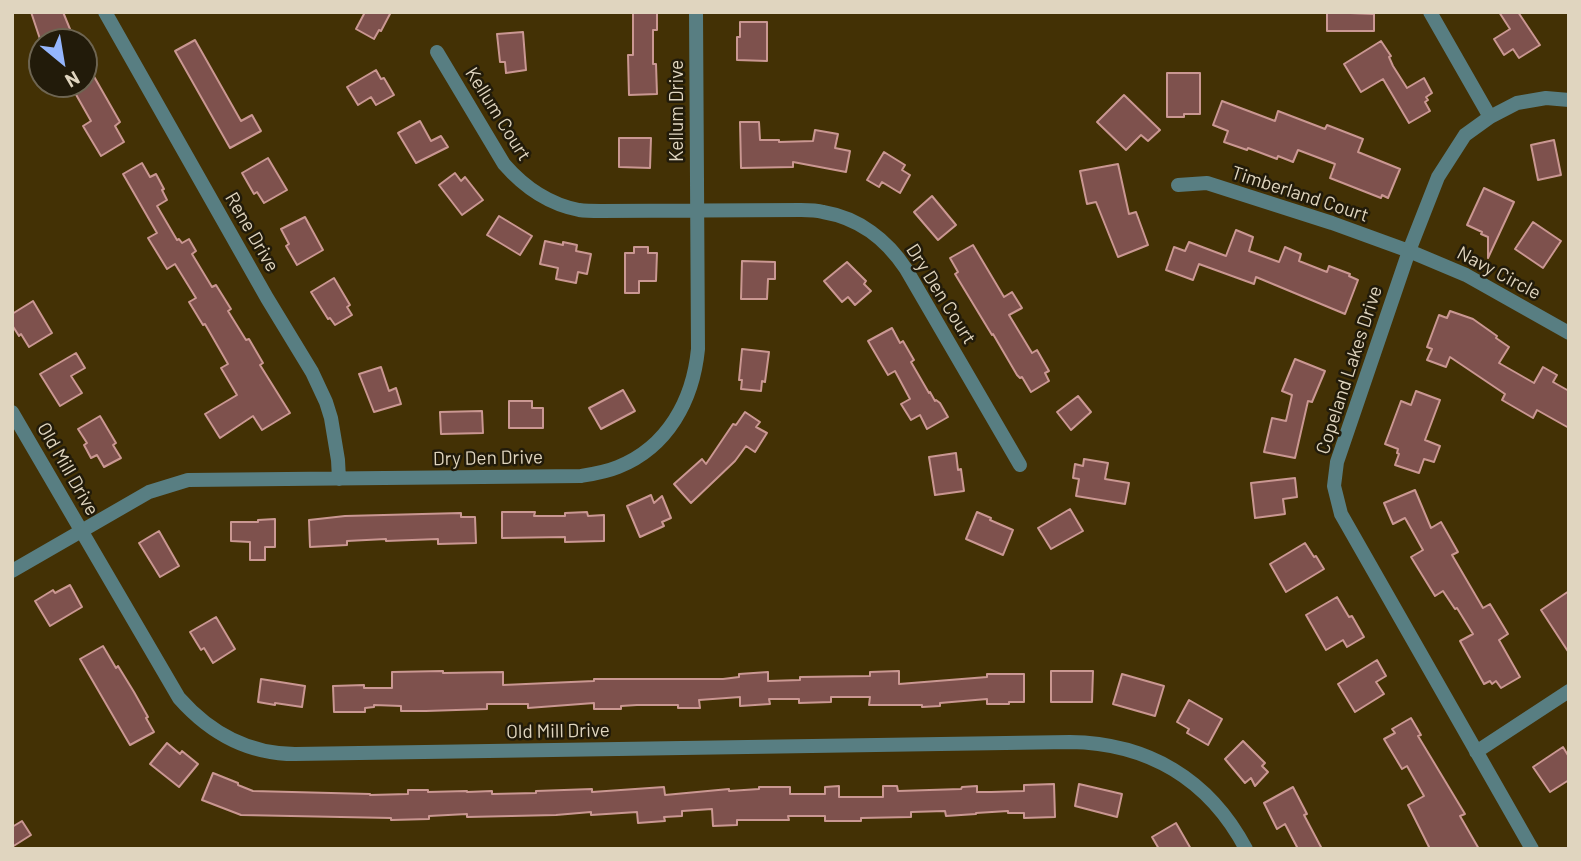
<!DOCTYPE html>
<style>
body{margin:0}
#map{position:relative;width:1581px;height:861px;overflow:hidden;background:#433105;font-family:Barlow,sans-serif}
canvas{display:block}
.frame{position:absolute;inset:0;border:14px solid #e0d5bf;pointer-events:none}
.north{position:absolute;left:28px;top:28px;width:70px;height:70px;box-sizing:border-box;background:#221b0a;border:2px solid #6e6552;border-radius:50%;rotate:150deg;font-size:19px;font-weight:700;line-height:28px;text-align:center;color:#e0d5bf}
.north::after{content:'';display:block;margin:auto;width:24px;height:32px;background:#95b6fd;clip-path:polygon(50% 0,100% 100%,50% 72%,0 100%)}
</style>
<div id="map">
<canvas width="1581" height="861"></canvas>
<div class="frame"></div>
<div class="north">N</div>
</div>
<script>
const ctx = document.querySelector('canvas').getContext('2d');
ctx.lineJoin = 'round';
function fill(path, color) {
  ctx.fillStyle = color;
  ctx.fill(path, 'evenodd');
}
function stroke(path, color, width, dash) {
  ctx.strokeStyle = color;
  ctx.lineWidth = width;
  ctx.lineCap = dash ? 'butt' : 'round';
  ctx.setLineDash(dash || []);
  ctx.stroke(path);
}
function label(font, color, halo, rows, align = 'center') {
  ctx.font = font + ' Barlow,sans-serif';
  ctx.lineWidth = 5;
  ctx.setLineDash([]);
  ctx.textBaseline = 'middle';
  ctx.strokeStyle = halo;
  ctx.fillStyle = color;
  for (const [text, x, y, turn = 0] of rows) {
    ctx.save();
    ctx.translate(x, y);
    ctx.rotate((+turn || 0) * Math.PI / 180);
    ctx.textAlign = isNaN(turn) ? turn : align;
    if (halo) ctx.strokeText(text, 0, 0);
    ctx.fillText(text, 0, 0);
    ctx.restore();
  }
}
const building = new Path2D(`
 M31,12H63L72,34L49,42H42V45Z
 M365,12H391L381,31L379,30L374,39L356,29Z
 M633,12H657V30H653V64H656L657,94L629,95L628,55H633Z
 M1327,12L1374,14V31H1327Z
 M1499,12H1518L1540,45L1519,58L1513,49L1504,55L1494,39L1510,29Z
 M740,22H767V61L737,60V37H740Z
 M523,32L526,70L506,73L505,62H500L497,34Z
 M195,40L241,121L252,115L261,131L230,148L175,51Z
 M1381,41L1391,56L1389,57L1393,66L1407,88L1424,78L1432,93L1426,97L1428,100L1425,102L1430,111L1409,123L1383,79L1361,92L1344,64Z
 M84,59L120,122L115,126L124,142L101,156L83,126L91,121L70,84H84Z
 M376,70L381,79L384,78L394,95L376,105L371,97L358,105L347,87Z
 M1167,73H1200V114H1184V117H1167Z
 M1124,95L1160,130L1148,141L1141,135L1126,150L1097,122Z
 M1222,101L1275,121L1278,111L1325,129L1327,125L1363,139L1358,152L1400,169L1388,198L1382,195L1381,198L1330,178L1335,164L1298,150L1293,162L1278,156L1277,159L1248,148L1247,150L1224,142L1228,131L1213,125Z
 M420,121L431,141L441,136L448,147L416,163L398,133Z
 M740,122H759L760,140H779V142L813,141L815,130L838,134L835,148L850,151L846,172L793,162V167L741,168Z
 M619,138H651L650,168L619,167Z
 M1554,140L1561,175L1538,180L1531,145Z
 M884,152L905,165L902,170L910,175L900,193L882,182L879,187L867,180Z
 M268,158L287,190L264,203L257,192L254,194L242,173Z
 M142,163L150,177L156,174L164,189L162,190L167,200L157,206L177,240L179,239L182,243L189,239L196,251L192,254L212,287L216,285L231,309L228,311L246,340L249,339L263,363L260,365L290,413L262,430L253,416L220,438L205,414L237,395L221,368L228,364L205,324L203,325L189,302L196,298L175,264L167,269L148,238L157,233L123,174Z
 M1118,164L1129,214L1136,212L1148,245L1118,257L1096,202L1087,204L1080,171Z
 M455,173L461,181L465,177L483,200L462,215L439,185Z
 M1484,188L1514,202L1488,258V237L1481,234L1482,232L1467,225Z
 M932,196L956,225L938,240L914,212Z
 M499,216L532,236L520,255L487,235Z
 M305,217L323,250L297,265L286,246L289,244L281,229Z
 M1533,222L1561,241L1543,268L1515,249Z
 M1236,230L1253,237L1249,251L1279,262L1285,247L1301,254L1299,261L1327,272L1329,266L1350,274L1349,276L1358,280L1345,314L1256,277L1254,284L1199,264L1193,280L1166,270L1174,247L1185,251L1189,242L1226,256Z
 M545,241L563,245V242L577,245L576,251L591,254L587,274L578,272L576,283L556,279L558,268L540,264Z
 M973,245L1004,297L1012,292L1022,308L1009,315L1032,353L1037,350L1049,371L1045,373L1049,381L1031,392L1022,377L1020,378L1017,375L993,334L992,335L955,274L958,272L950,258Z
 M634,247H648V253H657L656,281H639V293H625V253H634Z
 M742,261L775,262V279H768L767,299H741Z
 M847,262L866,281L864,284L871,291L855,305L848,297L842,302L824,281Z
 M334,278L350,305L347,307L352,315L335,325L330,318L328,319L311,292Z
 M33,301L52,333L29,347L21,334L19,336L12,325V314Z
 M1450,311L1473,319L1497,336L1496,338L1509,347L1499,363L1534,383L1543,367L1557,375L1553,382L1569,391V428L1537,410L1533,418L1502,400L1505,394L1450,357L1446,367L1427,360L1432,349L1427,347L1439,315L1447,318Z
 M892,328L900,343L903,341L914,360L911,362L929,393L930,392L935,401L936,400L940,403L948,417L927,429L920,415L911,420L901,404L910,399L895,371L888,375L868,341Z
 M742,349L769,352L765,382L762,381L761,391L741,389L742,380H739Z
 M76,353L85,368L71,376L82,393L60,406L40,374Z
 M1295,359L1325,371L1312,402L1308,401L1295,458L1264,452L1272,418L1286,421L1292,395L1282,391Z
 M381,367L389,391L396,388L401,404L374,412L359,374Z
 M623,390L635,411L601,429L589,408Z
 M1416,391L1440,400L1425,440L1440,446L1434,462L1424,459L1419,473L1395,465L1399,454L1397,453L1398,449L1385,444L1401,401L1411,405Z
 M1078,396L1091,412L1071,430L1057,412Z
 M509,401H532V408H543V428H509Z
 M482,411L483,433L441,434L440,412Z
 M745,412L760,422L756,427L767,433L755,452L746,446L735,461L691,503L674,484L702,459L706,464L733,424L736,425Z
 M100,416L116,443L113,445L121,458L104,467L97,455L91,458L84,445L87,443L78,429Z
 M956,453L958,470L961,469L964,491L935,495L929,457Z
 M1084,459L1108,463L1105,479L1129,483L1125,504L1076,496L1079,479L1073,478L1075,464L1083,466Z
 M1295,478L1297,497L1283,499L1285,514L1255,518L1251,483Z
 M1415,490L1431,528L1441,522L1458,552L1452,555L1483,608L1490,604L1508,634L1499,640L1520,677L1501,688L1496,681L1492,684L1490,681L1484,684L1460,641L1473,634L1457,608L1455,609L1443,591L1435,596L1411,557L1423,550L1405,518L1393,524L1384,503Z
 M651,495L654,503L662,496L671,518L662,522L664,526L640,537L627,506Z
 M1070,509L1083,531L1051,549L1038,528Z
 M502,512H535L534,516H565V513L587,512L588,516L604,515V541L565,542V537L502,538Z
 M977,512L991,518L990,520L1013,530L1003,555L966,539Z
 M461,513V517H475L476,543L438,544V539L386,541V539L347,541V545L310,547L309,520L345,516Z
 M275,519V547H265V560H250V542L231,541V522H258V520Z
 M159,531L179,566L160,577L139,543Z
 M1305,543L1314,557L1316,556L1324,569L1286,592L1270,564Z
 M70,585L82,607L50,626L35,601L53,590L55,593Z
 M1569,591V653L1541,610Z
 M1337,597L1349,617L1352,616L1364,637L1347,647L1343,640L1326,650L1306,615Z
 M216,617L235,649L213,663L204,648L201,650L190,632Z
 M103,646L116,668L118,666L134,692L148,717L146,718L154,732L130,745L80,659Z
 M1377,660L1386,676L1376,682L1384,694L1355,712L1338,684Z
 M443,671V673L503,672V685L594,681V679H723L739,677V674L768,672V681L800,680V677L870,676V672L899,671V684L987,677V674H1024V702H1009V704H987V699L940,703V706L922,707V705H869L870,697H831V702L799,703V699H769L770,704L740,706V697L699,700L700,708H678V705H637L621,706V709H594V703L528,708V704H487V709L426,711H401V706L374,705V707L365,708V712H334L333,686L364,685V688H392V672Z
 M1051,671H1093L1092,702H1051Z
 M1122,674L1164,686L1155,716L1113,704Z
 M261,679L305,686L302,707L275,703V705L258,702Z
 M1189,700L1222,719L1208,745L1187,733L1189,729L1177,722Z
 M1411,718L1421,735L1418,736L1465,814L1460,816L1479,849H1430L1408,805L1424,796L1407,766L1402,769L1384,739L1395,733L1392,729Z
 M1243,741L1265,763L1262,766L1268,772L1255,786L1251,778L1245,783L1225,759Z
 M167,743L180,754L182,751L198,764L179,787L150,764Z
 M1563,747L1569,757V780L1550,792L1533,767Z
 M213,773L238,783V785L253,791L370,794V795L408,794V790H428V792L467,791V792L492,791V794L536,793V791L592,789V792L664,787L665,795L729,789V791L759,789V787H790V794H825V787L839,786V797H883V786H897L898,791L961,789L962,787L977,786V792H991L1024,791V785L1054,784L1055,817L1024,818V813H1008V811L976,813V814L946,816L945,811L911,812V817L861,818V821H825V816H788L789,820H737V825L713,826L712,809L682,811V816L664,817L665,821L638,823L637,812L591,815V812L556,815L467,817V814L429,816V819L391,820V818L241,815L202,800Z
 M1079,784L1122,794L1117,817L1075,806Z
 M1293,787L1307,814L1304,815L1322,849H1298L1285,824L1277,829L1264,803Z
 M22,821L31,835L12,847V827Z
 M1176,823L1191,849H1159L1152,837Z`);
const minor = new Path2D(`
 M105,12L267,298L312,372L326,402L331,418L338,460L339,479
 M1430,12L1490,117
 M437,52L504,164C524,187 548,204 579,210C586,211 594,211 601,211L801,210C809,210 816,210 823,212C859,218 887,240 906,269L1020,465
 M1178,185L1207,183L1332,223L1409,251L1466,275L1569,333
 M12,412L179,698C210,733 248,754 295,754L1070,742C1148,743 1209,779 1246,849
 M12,571L149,492L188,480L581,476C593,474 606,472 618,467C668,447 693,400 698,349L696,12
 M1476,752L1569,691
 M1532,849L1341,514L1334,486L1337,462L1409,251L1438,177L1465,135L1490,117L1517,103L1546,98L1569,100`);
const streetNames = [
 ["Kellum Drive",677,111,-90],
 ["Kellum Court",498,114,58],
 ["Timberland Court",1300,194,18],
 ["Rene Drive",252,232,60],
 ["Navy Circle",1499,273,28],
 ["Dry Den Court",941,294,58],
 ["Copeland Lakes Drive",1349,370,-72],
 ["Dry Den Drive",488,458,-1],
 ["Old Mill Drive",68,469,60],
 ["Old Mill Drive",558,731,-1]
];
fill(building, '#7e514d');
stroke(building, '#ca9792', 2);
stroke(minor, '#587e82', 14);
label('19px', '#e0d5bf', '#221b0a', streetNames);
</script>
